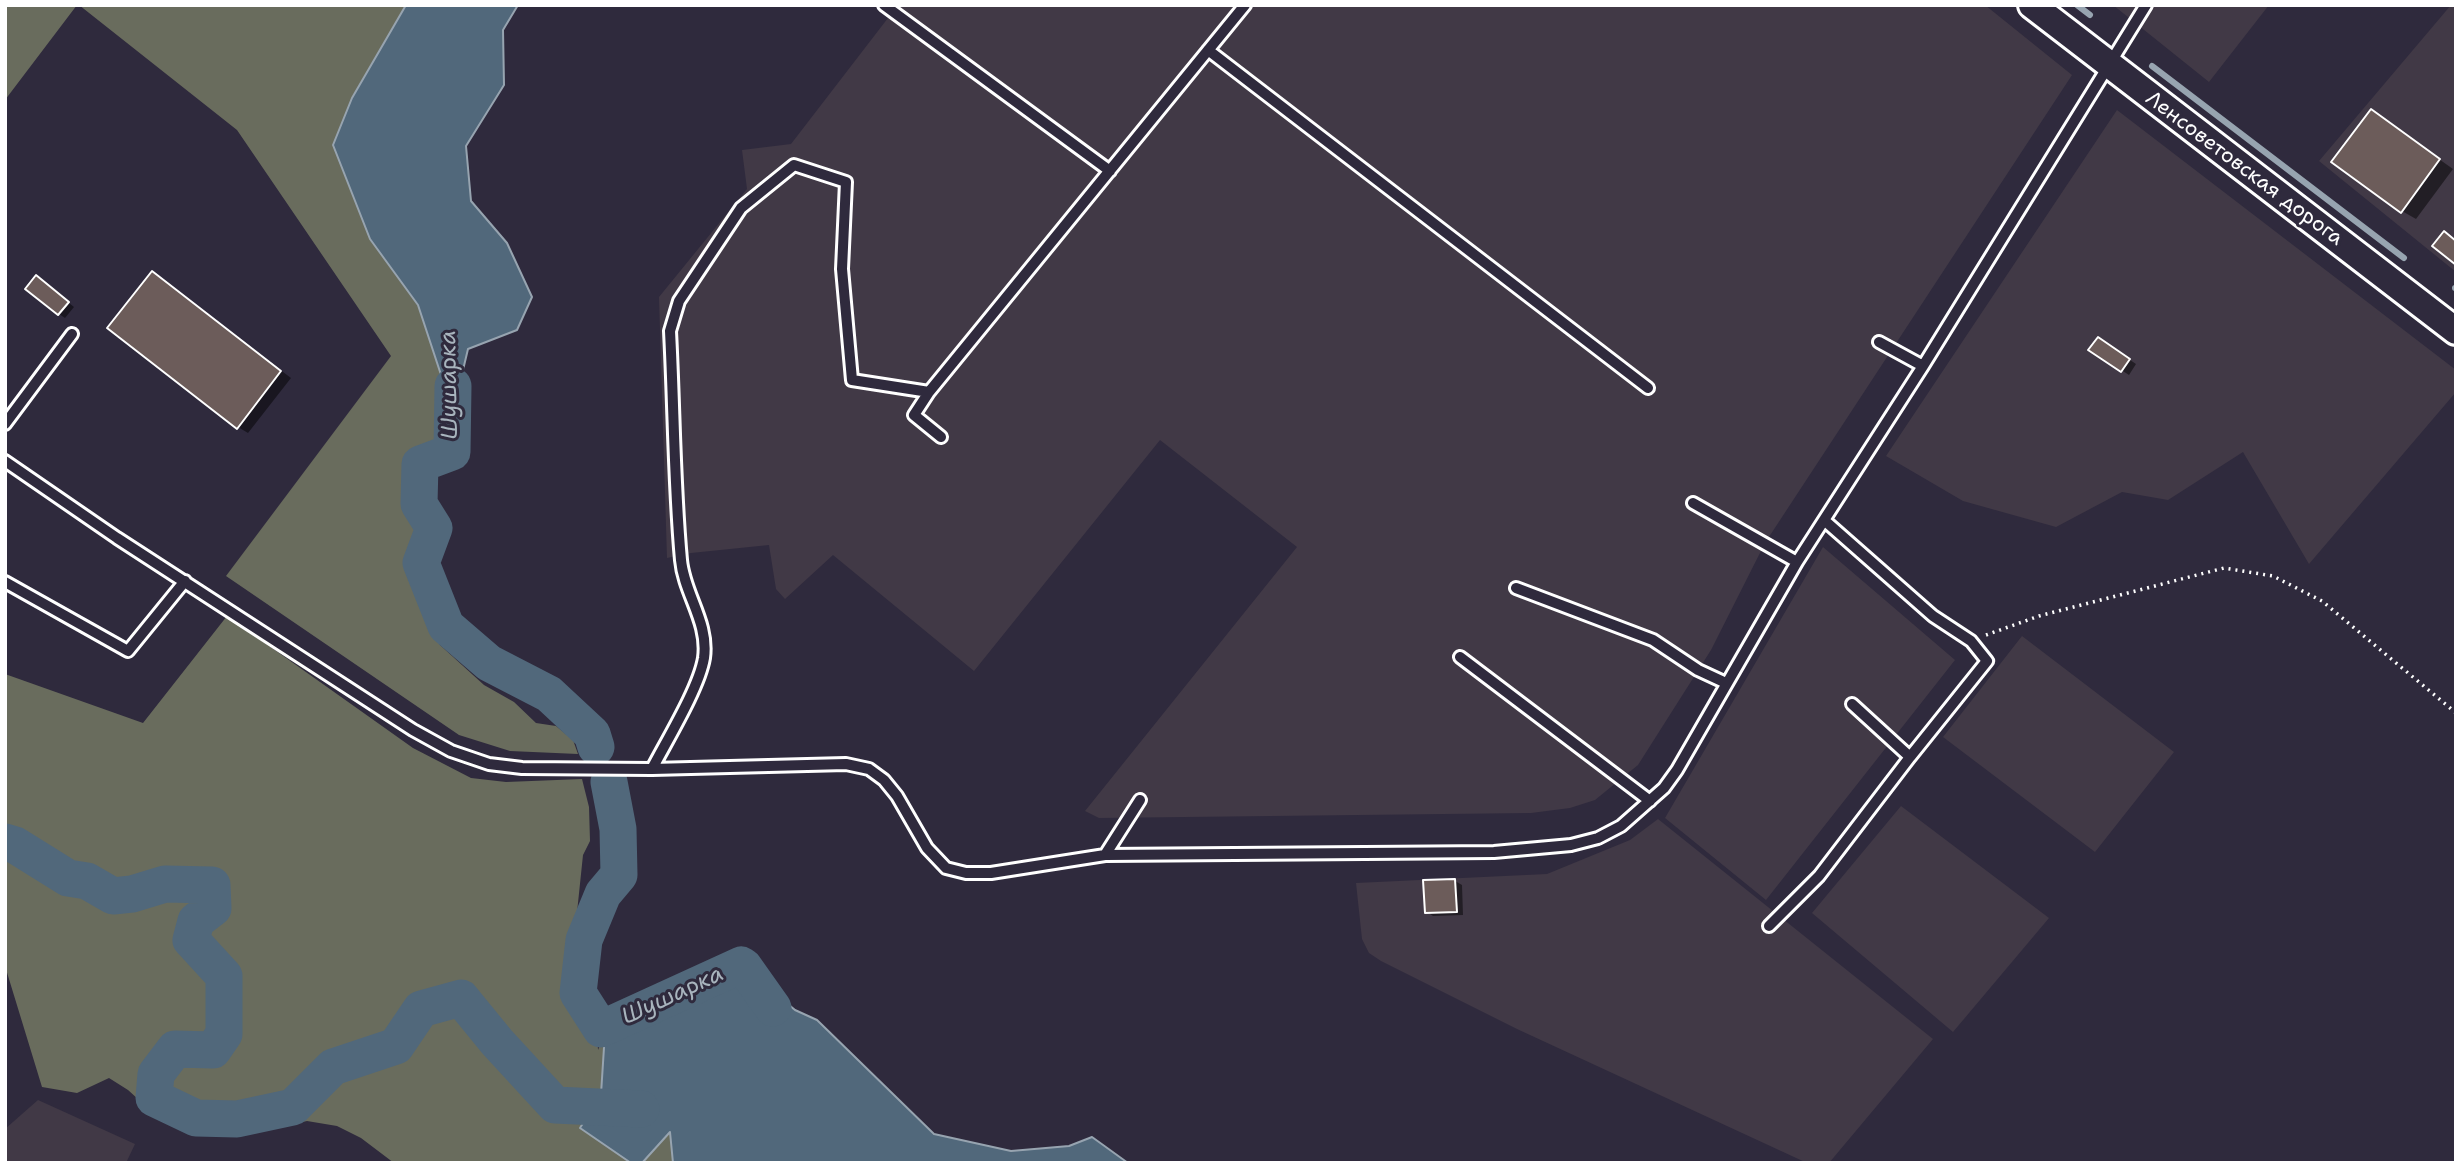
<!DOCTYPE html>
<meta charset="utf-8">
<style>
body{margin:0}
#map{position:relative;width:2461px;height:1168px;overflow:hidden;background:#2f2a3d;font-family:"Shantell Sans",sans-serif}
canvas{display:block}
.frame{position:absolute;inset:0;border:7px solid #fff;pointer-events:none}
</style>
<div id="map">
<canvas width="2461" height="1168"></canvas>
<div class="frame"></div>
</div>
<script>
const ctx = document.querySelector('canvas').getContext('2d');
ctx.lineJoin = 'round';
function fill(path, color) {
  ctx.fillStyle = color;
  ctx.fill(path, 'evenodd');
}
function stroke(path, color, width, dash) {
  ctx.strokeStyle = color;
  ctx.lineWidth = width;
  ctx.lineCap = dash ? 'butt' : 'round';
  ctx.setLineDash(dash || []);
  ctx.stroke(path);
}
function label(font, color, halo, rows, align = 'center') {
  ctx.font = font + ' "Shantell Sans",sans-serif';
  ctx.lineWidth = 6;
  ctx.setLineDash([]);
  ctx.textBaseline = 'middle';
  ctx.strokeStyle = halo;
  ctx.fillStyle = color;
  for (const [text, x, y, turn = 0] of rows) {
    ctx.save();
    ctx.translate(x, y);
    ctx.rotate((+turn || 0) * Math.PI / 180);
    ctx.textAlign = isNaN(turn) ? turn : align;
    if (halo) ctx.strokeText(text, 0, 0);
    ctx.fillText(text, 0, 0);
    ctx.restore();
  }
}
const built = new Path2D(`
 M898,5H1985L2072,75L1765,543L1711,650L1638,765L1595,800L1570,808L1531,813L1099,818L1085,811L1297,547L1160,440L974,671L833,555L785,599L776,589L769,545L691,553L667,558L659,297L747,189L742,150L791,144Z
 M2113,5H2269L2209,82Z
 M2451,5H2456V272L2319,161Z
 M2117,110L2456,370V392L2309,564L2243,452L2168,500L2122,492L2056,527L1963,501L1886,456Z
 M1823,547L1955,660L1766,900L1665,818Z
 M2022,636L2174,752L2095,852L1943,737Z
 M1901,806L2049,918L1953,1032L1812,913Z
 M1658,819L1933,1039L1829,1163H1807L1517,1029L1381,961L1369,953L1362,939L1356,883L1547,874L1630,840Z
 M38,1100L135,1144L126,1163H5V1129Z`);
const green = new Path2D(`
 M5,5H77L5,100Z
 M79,5H406L383,45L370,239L418,305L437,361L447,393L446,436L442,448L412,456L404,472V510L415,530L411,569L420,606L440,645L484,685L514,702L536,723L556,726L573,740L578,754L510,751L459,735L226,576L391,356L237,130Z
 M227,616L413,748L471,778L506,782L582,779L589,807L590,841L583,855L576,922L602,923L590,955L577,964L585,977L582,990C592,1008 598,1030 598,1050L605,1032L601,1094L580,1128L631,1163H394L361,1138L337,1126L307,1121L253,1133L203,1135L149,1109L128,1090L109,1078L77,1093L42,1087L5,966V674L143,723Z
 M671,1131L673,1163H642Z`);
const water = new Path2D(`
 M406,5H518L503,30L504,85L466,146L471,201L507,243L532,297L517,330L468,349L458,391L459,435L446,436L447,393L418,305L370,239L333,145L352,98Z
 M744,967L795,1010L817,1020L934,1134L1011,1151L1069,1146L1092,1137L1128,1163H673L670,1132L642,1163H631L580,1128L601,1094L605,1032Z`);
const shadow = new Path2D(`
 M2371,111L2453,169L2416,219L2402,211Z
 M152,273L291,378L248,433L238,427Z
 M43,282L74,307L65,318L59,314Z
 M2105,343L2136,364L2129,375L2091,350Z
 M1455,881L1462,885L1463,915L1433,916L1427,912Z`);
const stream = new Path2D(`
 M2077,5L2090,15
 M2152,66L2404,258
 M2455,288H2456`);
const river = new Path2D(`
 M453,386L452,452L420,464L419,504L434,528L421,563L446,626L489,663L549,694L592,734L596,747
 M609,782L618,829L619,875L603,894L584,940L578,993L601,1029L741,965L744,967L773,1008
 M5,842L15,845L68,878L87,881L113,896L132,894L165,884L212,885L213,908L196,921L191,940L224,976V1034L213,1050L175,1049L156,1074L154,1098L196,1118L237,1119L293,1107L333,1067L396,1046L421,1009L461,998L497,1042L555,1105L641,1109`);
const building = new Path2D(`
 M2371,109L2440,159L2401,213L2331,162Z
 M2444,231L2456,241V265L2432,246Z
 M152,271L281,371L237,429L107,328Z
 M36,275L69,302L58,315L25,289Z
 M2098,337L2130,359L2121,372L2088,350Z
 M1455,879L1457,912L1425,913L1423,880Z`);
const path = new Path2D(`
 M1986,635L2039,616L2224,568L2273,576L2322,601L2456,713`);
const service = new Path2D(`
 M884,5L1110,171
 M1208,50L1648,388
 M1879,342L1923,366
 M929,392L914,415L941,437
 M5,424L72,334
 M5,461L117,538L413,730L451,751L489,764L522,768L652,769L846,764L869,769L884,780L897,796L927,848L946,868L966,873H991L1105,855L1494,852L1571,845L1598,838L1621,826L1664,788L1677,770L1797,562L1923,366L2146,5
 M1693,503L1797,562
 M5,582L128,651L185,581
 M1516,588L1653,640L1698,670L1726,683
 M1460,657L1650,801
 M1852,704L1910,757
 M652,769C667,740 699,688 704,658C709,622 684,594 681,560C674,484 674,407 670,331L679,301L741,208L794,165L846,182L842,269L852,380L929,392L1245,5
 M1105,855L1140,800
 M1769,926L1819,876L1910,757L1987,661L1971,641L1933,616L1824,520`);
const tertiary = new Path2D(`
 M2032,5L2456,331`);
const streetNames = [
 ["Ленсоветовская дорога",2244,169,37]
];
const waterNames = [
 ["Шушарка",450,385,-91],
 ["Шушарка",673,996,-25]
];
fill(built, '#413946');
fill(green, '#696c5d');
fill(water, '#51687b');
stroke(water, '#97a4b0', 2);
fill(shadow, '#0007');
stroke(stream, '#97a4b0', 6);
stroke(river, '#51687b', 37);
fill(building, '#6c5c5a');
stroke(building, '#fff', 2);
stroke(service, '#fff', 16);
stroke(tertiary, '#fff', 32);
stroke(path, '#fff', 3.5, [2, 5]);
stroke(service, '#2f2a3d', 10);
stroke(tertiary, '#2f2a3d', 26);
label('21px', '#fff', '#2f2a3d', streetNames);
label('italic 23px', '#a8b4bd', '#2f2a3d', waterNames);
</script>
